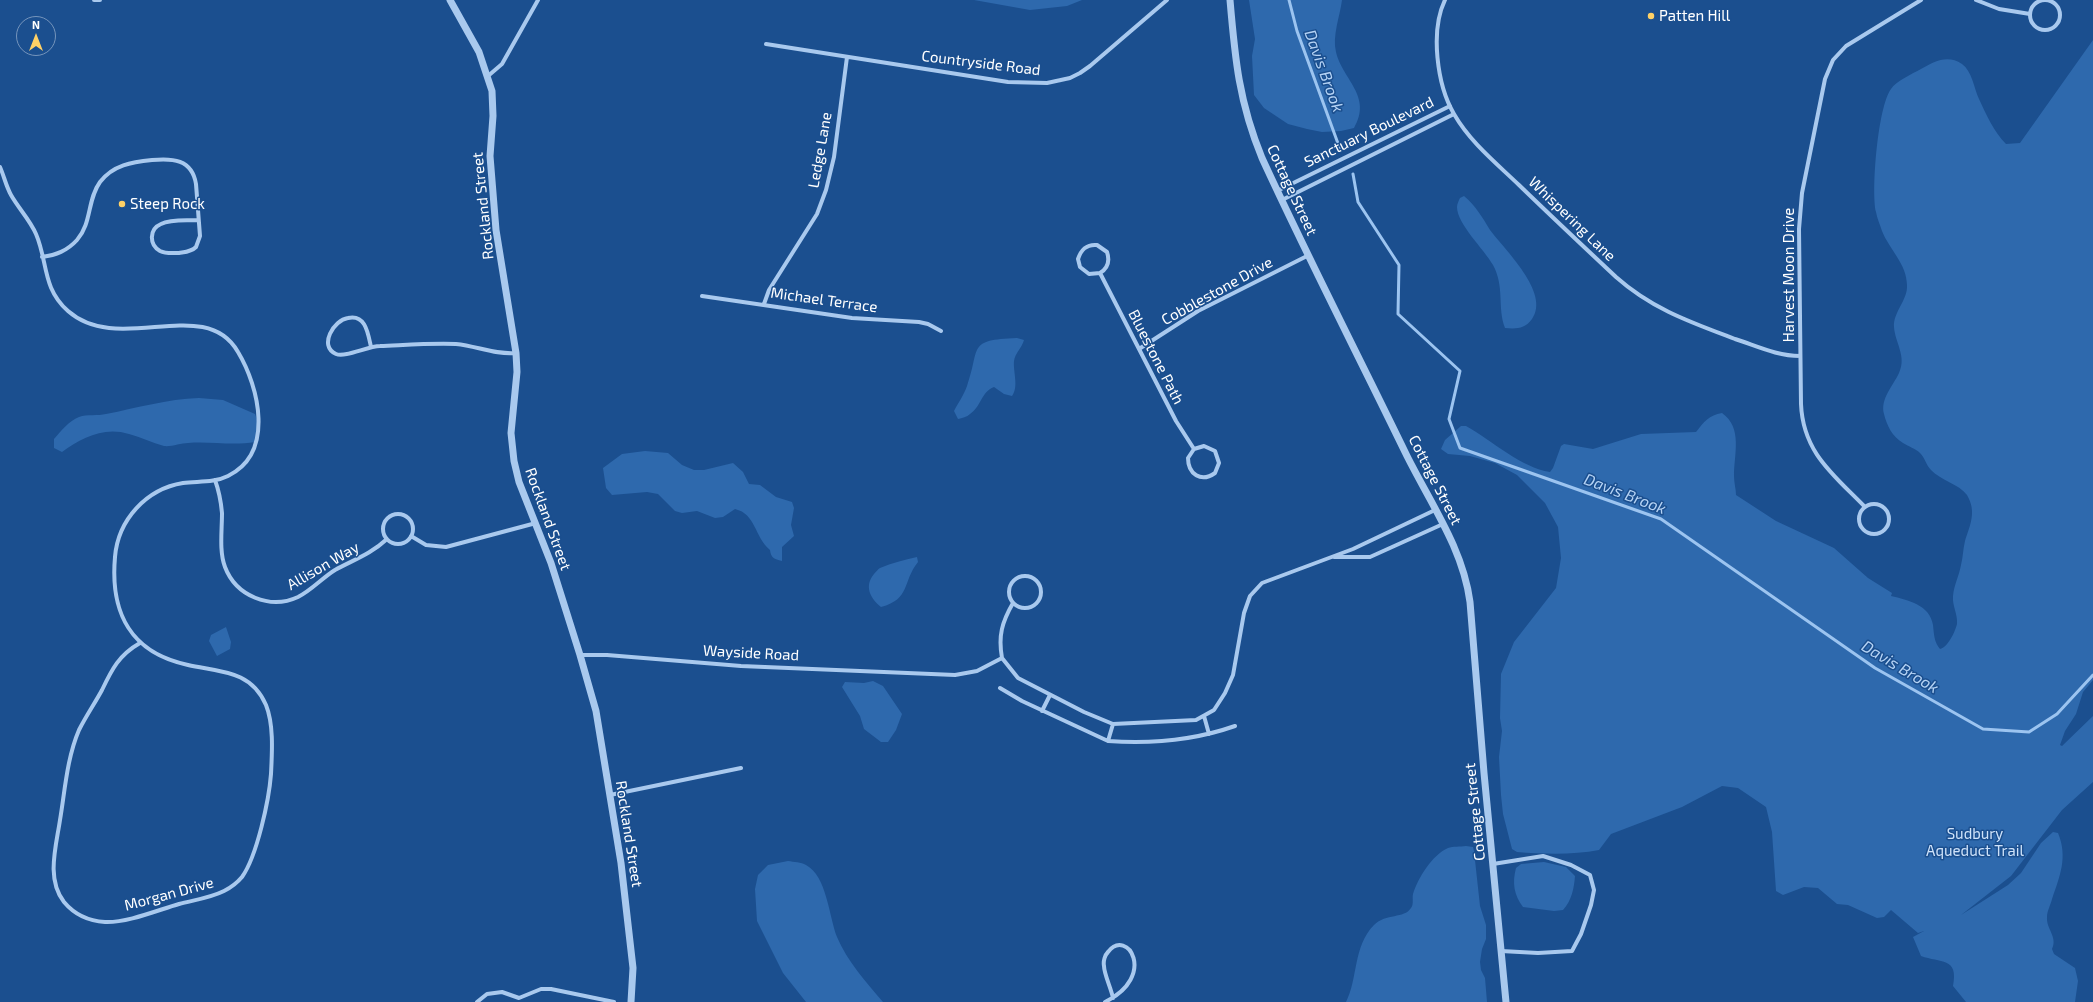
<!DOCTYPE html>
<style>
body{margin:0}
#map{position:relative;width:2093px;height:1002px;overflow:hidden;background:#1b4f8f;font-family:"Exo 2",sans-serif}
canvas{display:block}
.north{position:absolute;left:16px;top:16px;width:40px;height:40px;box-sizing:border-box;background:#1b4f8f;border:1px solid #7695bc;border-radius:50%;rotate:0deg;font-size:11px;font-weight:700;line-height:16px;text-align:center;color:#fff}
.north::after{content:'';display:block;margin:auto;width:14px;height:18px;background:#ffd166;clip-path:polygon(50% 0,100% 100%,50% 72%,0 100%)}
</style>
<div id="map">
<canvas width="2093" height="1002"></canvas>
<div class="north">N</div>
</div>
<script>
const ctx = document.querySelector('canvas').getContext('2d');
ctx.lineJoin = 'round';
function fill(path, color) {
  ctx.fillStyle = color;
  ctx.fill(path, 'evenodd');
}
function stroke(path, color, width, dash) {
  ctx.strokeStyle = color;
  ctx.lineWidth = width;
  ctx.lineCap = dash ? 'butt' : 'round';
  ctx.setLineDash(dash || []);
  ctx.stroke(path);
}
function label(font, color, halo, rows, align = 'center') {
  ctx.font = font + ' "Exo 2",sans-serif';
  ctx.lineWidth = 3;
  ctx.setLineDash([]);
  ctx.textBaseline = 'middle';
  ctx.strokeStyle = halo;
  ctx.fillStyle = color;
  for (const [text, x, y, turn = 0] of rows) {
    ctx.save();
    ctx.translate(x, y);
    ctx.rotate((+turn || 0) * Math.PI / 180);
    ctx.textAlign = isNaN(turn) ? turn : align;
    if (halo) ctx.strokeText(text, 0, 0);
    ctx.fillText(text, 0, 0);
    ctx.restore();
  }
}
const green = new Path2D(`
 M974,0H1082L1067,6L1030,10Z
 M1249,0H1342C1340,16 1332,36 1336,52C1342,79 1373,96 1354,128L1341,131L1322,132L1307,129L1288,124L1264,108L1254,95L1252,56L1255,39Z
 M2093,40V680L2083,692L2076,714L2065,731L2060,745L2062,746L2093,716V782L2062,810L2011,876L1961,915L2008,885L2021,873L2041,843L2053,832L2058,833C2068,857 2060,876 2052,899C2051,904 2047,911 2047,917C2046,929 2058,937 2052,949L2054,954L2075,968L2078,981L2075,1002H1966L1953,986C1959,957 1940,963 1921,956L1913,937L1924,931L1918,933L1891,910L1884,917L1877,918L1848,905L1837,904L1818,888L1804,887L1783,895L1776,891L1772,832L1766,807L1738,788L1722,786L1682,807L1611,834L1599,850C1574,855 1543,854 1517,852L1512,849L1503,814L1501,795L1499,757L1502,731L1500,718L1501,674L1514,642L1556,588L1561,558L1558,527L1545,503L1517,475L1495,463L1470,456L1448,454L1441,449L1445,440L1461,426H1466C1491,440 1522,468 1550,472L1553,468L1561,446L1564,444L1593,449L1641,434L1696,432C1704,422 1709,415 1722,413C1743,428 1734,454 1734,476C1734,483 1736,489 1736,495L1776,521L1834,548L1868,578L1892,593L1891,596C1908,600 1930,605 1933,625C1934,634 1934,642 1940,649C1948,647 1955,632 1957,624C1958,615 1952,605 1953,596C1954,585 1959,576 1961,565C1963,557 1963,549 1965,541C1970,525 1977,512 1967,495C1959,484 1940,480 1931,470C1926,465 1925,458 1920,453C1915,448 1909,447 1903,443C1892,436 1887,426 1884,414C1880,399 1893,386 1899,373C1907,356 1895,343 1894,327C1893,312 1908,300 1907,285C1907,264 1889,249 1882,231C1880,225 1877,218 1876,212C1871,190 1878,106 1891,89C1896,81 1912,74 1921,69C1934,62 1947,54 1962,64C1972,71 1974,88 1979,99C1986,114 1994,132 2006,144L2020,143Z
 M1464,196C1476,206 1482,217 1490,230C1504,249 1551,293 1532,319C1525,329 1516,329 1505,328C1497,307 1505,287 1493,265C1484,249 1457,224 1457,207C1457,204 1459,200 1460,198Z
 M1017,338L1024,340C1022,348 1015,353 1014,361C1013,372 1019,387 1012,396L1004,394L994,387C981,392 981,407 970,414C967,417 962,418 958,419L954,411C958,403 964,395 967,386C981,347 966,340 1017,338Z
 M199,398L223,400L255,414L260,427L255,442C232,446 210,441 188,443C181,443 171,447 164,446C152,443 141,437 129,434C104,426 81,438 62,452L54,448V439C61,431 69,421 79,417C87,414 98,416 106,414C137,408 167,399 199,398Z
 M645,451L668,453L682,465L694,470H704L733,463L743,472L749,484L760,485L776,497L792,502L794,508L791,525L794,536L782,547V561C774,559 771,558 770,550C754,536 756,514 735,509L723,517L715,518L697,511L682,513L675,511L658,494L647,492L612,495L606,488L603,468L622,454Z
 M917,557L918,562C902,582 911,599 881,607C870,598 864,586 874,574C876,572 878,569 880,568C892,563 904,560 917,557Z
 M226,627L231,642L230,649L217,656L209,641L211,635Z
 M873,681L883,686L902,714L896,730L888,742H881L864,729L860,716L842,687L845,682L864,683Z
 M1466,846L1473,847L1474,851L1480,906L1486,925V939L1482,949L1480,962L1481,970L1485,978L1487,1002H1346C1358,979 1353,946 1374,925C1386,913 1404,919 1411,908C1414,904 1412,898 1413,894C1418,878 1432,855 1448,848C1453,846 1460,847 1466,846Z
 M788,861C794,862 801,862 806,865C827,876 829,917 837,937C847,961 866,982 883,1002H806L783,973L757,921L755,889L758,875L768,865Z
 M1544,862L1566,867L1575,876C1574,888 1572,900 1563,910L1554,911L1523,907C1514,895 1512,883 1516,868L1521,864Z`);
const stream = new Path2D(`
 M1289,0L1297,31L1340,149
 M1353,174L1358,202L1399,265L1398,314L1460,371L1449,419L1460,448L1661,519L1875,668L1983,729L2029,732L2057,714L2093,675`);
const minor = new Path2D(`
 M94,0H100
 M1445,0C1430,31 1437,85 1454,114C1470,142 1496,163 1519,185C1551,216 1584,247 1616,277C1652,309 1690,322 1735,339C1757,346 1777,356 1800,356
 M1976,0L1999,9L2030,14
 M2030 15a15 15 0 1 1 30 0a15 15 0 1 1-30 0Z
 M766,44L1008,82L1047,83L1070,78L1080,73L1090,66L1167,0
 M488,76L502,64L538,0
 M0,167C4,176 6,186 11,195C19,209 30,220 36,234C48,262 42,288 68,311C119,356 205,294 238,352C259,387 275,453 228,476C214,483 198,481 183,483C146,489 118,520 115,557C110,613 131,653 188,665C220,672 251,670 266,705C274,725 272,753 271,774C269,800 257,856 242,877C237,883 230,888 224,891C210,898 194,900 179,904C158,910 127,923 105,922C89,921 74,914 64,902C46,879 56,847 60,820C65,790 67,758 79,730C86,716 95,703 102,690C112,669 119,655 140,643
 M1277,191L1450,106
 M1282,200L1454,114
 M42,257C56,255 67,251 77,240C92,223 87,200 100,182C113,165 132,162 152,160C172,158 192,159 196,184L200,236L196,247C191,252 185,252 179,253C172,253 166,254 160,251C149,245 149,229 161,224C171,219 187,221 198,220
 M1100,273L1089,274L1080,267L1078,259C1081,250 1086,244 1097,245L1107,252C1110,261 1108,268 1100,273L1176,421L1194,449L1188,458C1188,474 1201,483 1215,473L1219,463L1215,451L1204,446L1194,449
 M702,296L852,318L919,322L928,324L941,331
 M764,304L769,290L817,214L826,190L834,157L847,57
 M371,347C368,334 366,314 348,318C334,320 318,346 336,354C345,358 368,346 380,346C405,345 431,343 456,344C477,346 495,355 516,353
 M1139,349L1198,311L1309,255
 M215,480C219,491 221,502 222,513C222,531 219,551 225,567C236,596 270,610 298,597C312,590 322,578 335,570C353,560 371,554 387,539
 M1859 519a15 15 0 1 1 30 0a15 15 0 1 1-30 0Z
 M1865,507C1834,475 1803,453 1801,404L1799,229L1802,193L1825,79L1833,60L1846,46L1921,0
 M383 529a15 15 0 1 1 30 0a15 15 0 1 1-30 0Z
 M411,536L426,545L446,547L536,523
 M1334,557H1370L1443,524
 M1009 592a16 16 0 1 1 32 0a16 16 0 1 1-32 0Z
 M580,655H607L741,666L955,675L977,671L1002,658L1018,678L1084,712L1113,724L1196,720L1214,710L1225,693L1233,675L1244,613L1250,596L1262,583L1353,549L1435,510
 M1002,658C998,636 1002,622 1013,603
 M1000,688L1022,701L1108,741C1150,744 1195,740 1235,726
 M1042,711L1050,695
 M1204,716L1209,734
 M1108,741L1113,724
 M610,795L741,768
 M1493,864L1543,856L1571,865L1590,875L1594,890L1591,905L1581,934L1572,951L1538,953L1501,951
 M477,1002L487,994L502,992L519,998L541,989H551L614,1002
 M1105,1002C1158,976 1127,927 1108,952C1105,955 1103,961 1104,966C1104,974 1111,988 1113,998`);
const tertiary = new Path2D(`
 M450,0L479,52L492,91L493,116L490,156L496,230L516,353L517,372L511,433L514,461L519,482L551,563L580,655L596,711L621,863L633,968L631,1002
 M1230,0C1235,59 1239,102 1262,158C1308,258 1359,357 1407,456C1431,504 1463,549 1470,602L1484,773L1506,1002`);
const markers = [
 [1651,16,4,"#ffd166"],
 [122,204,4,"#ffd166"]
];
const poiNames = [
 ["Patten Hill",1659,16],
 ["Steep Rock",130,204]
];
const streetNames = [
 ["Countryside Road",981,63,7],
 ["Sanctuary Boulevard",1369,132,-26],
 ["Ledge Lane",820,150,-80],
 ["Cottage Street",1292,190,65],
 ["Rockland Street",483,206,-96],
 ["Whispering Lane",1572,219,44],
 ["Harvest Moon Drive",1789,275,-90],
 ["Cobblestone Drive",1217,291,-29],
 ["Michael Terrace",824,300,8],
 ["Bluestone Path",1156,357,63],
 ["Cottage Street",1435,480,63],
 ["Rockland Street",548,519,70],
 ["Allison Way",323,566,-30],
 ["Wayside Road",751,653,3],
 ["Cottage Street",1475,812,-96],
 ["Rockland Street",629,834,81],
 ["Morgan Drive",169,894,-15]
];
const parkNames = [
 ["Sudbury",1975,834],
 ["Aqueduct Trail",1975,851]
];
const waterNames = [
 ["Davis Brook",1324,71,70],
 ["Davis Brook",1625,494,21],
 ["Davis Brook",1900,667,31]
];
fill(green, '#2e69ad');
stroke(stream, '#9cc4f0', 3);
stroke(minor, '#a9c9ee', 4);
stroke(tertiary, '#a9c9ee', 7);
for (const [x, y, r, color] of markers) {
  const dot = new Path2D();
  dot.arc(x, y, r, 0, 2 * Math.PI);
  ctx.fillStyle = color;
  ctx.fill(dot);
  stroke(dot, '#1b4f8f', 1.5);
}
label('15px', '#fff', '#1b4f8f', poiNames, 'left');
label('15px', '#fff', '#1b4f8f', streetNames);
label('15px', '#cfe3fa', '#1b4f8f', parkNames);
label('italic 16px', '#b5d3f5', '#1b4f8f', waterNames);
</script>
